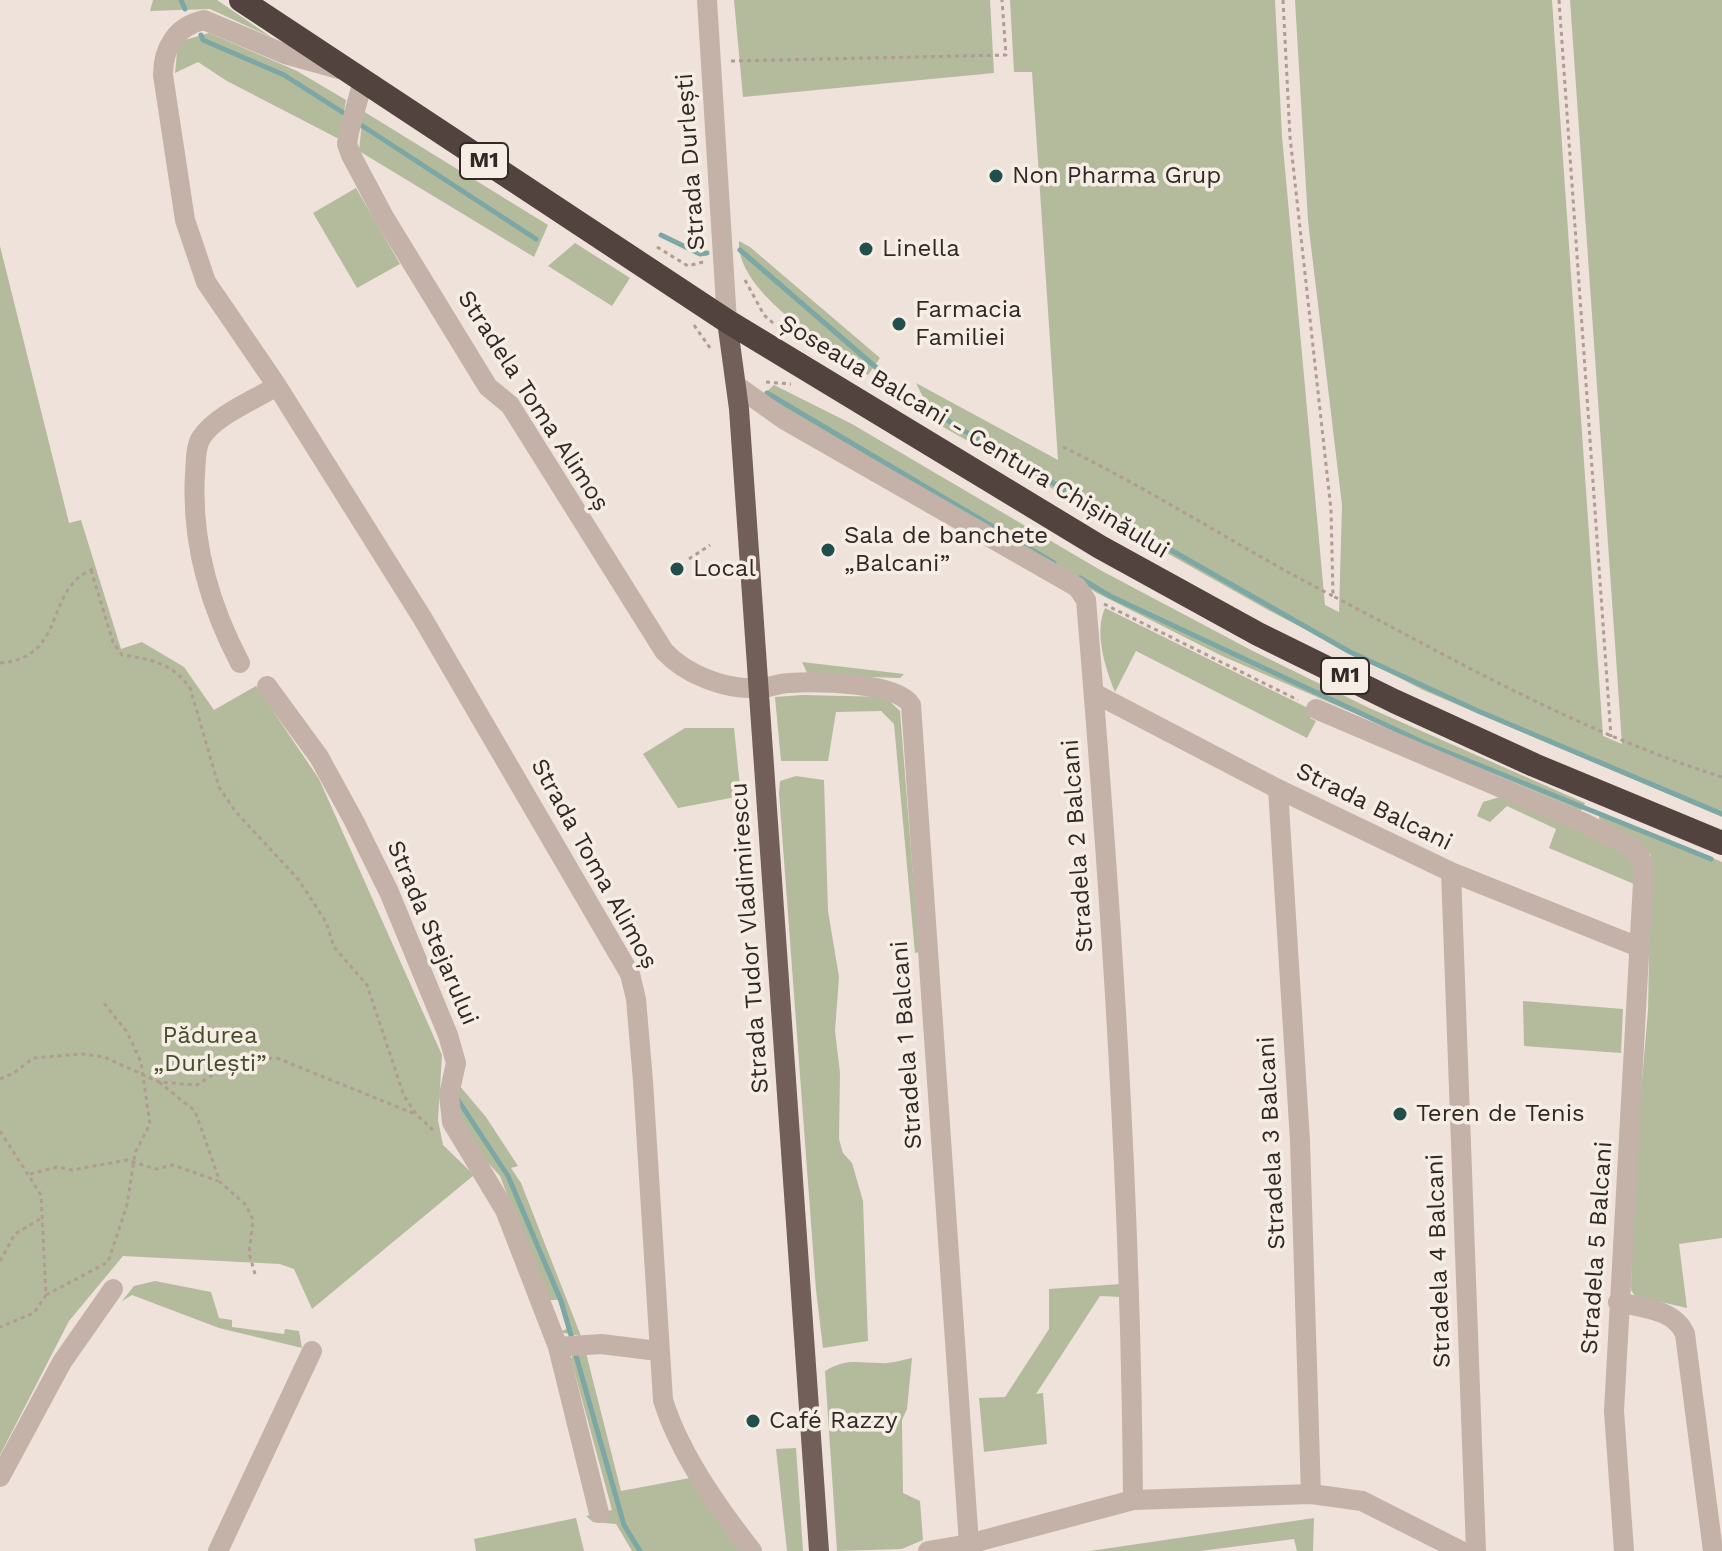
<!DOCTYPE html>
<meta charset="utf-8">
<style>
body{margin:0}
canvas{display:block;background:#eee2da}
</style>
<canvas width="1722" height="1551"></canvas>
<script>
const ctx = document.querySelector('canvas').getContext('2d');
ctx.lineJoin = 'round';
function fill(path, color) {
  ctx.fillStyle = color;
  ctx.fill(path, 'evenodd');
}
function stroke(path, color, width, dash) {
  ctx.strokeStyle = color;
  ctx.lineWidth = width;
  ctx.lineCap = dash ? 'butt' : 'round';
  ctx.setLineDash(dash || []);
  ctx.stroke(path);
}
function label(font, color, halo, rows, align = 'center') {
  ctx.font = font + ' "Work Sans",sans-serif';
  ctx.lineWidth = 7;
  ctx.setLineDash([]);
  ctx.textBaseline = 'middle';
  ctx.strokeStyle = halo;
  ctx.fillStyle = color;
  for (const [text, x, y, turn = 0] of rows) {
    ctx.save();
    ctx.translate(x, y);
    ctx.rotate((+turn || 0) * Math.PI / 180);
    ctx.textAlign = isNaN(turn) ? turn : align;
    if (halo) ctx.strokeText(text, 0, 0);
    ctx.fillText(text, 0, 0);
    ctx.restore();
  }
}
const green = new Path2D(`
 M153,0H217L271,37L210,9L150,11Z
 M734,0H990L994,73L743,97Z
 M1010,0H1275L1282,136L1325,605L1339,612L1342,505L1308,221L1295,0H1552L1603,736L1622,744L1570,0H1722V817L1423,690L1268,610L936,423L916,383L1058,460L1032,72H1014Z
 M209,33L297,71L346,100L339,139L227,81L198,62L175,73L178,42Z
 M363,111L548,225L534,257L359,151Z
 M356,188L400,264L357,288L313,213Z
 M739,241L750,247L880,358L868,375C830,347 736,293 739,241Z
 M575,243L630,278L612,306L548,266Z
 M0,246L69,523L81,520L121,649L142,642L184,667L214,710L256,686L319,779L442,1055L438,1120L443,1145L474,1175L312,1309L294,1269L280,1264L123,1256L69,1321L0,1455Z
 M774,385L852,424L1102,571L1253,651L1367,707L1585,803L1581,811L1222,656L1097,593L887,467L786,413L764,394Z
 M1105,608L1314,711L1310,718L1316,721L1307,738L1136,651L1115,692C1105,667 1094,633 1105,608Z
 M802,662L904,674L900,678L808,675Z
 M803,695L885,697L900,711L919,952L915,953L894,724L881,711L836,712L828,761H781L775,697Z
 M685,728H734L741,796L678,808L643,754Z
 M796,776L824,780L828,911L839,977L835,1031L840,1073L839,1139L843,1153L852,1163L863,1201L868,1341L823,1348L816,1290L779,793L780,781Z
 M1500,797L1613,846L1634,861V884L1549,848L1556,829L1507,806L1490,822L1477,816L1483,802Z
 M1600,812L1722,862V1238L1679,1244L1687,1308L1635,1296L1631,1290L1633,1184L1648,1011L1651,855L1599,819Z
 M1523,1001L1623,1009L1621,1053L1524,1046Z
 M458,1084L486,1117L518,1166L511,1168L521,1183L581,1336L558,1332L567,1329L558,1300H548L500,1176L481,1155L454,1110Z
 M155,1281L211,1292L219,1318L232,1320V1327L284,1334L285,1329L299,1331L302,1348L219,1328L132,1295L122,1301L134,1286Z
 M1121,1284V1297L1100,1296L1036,1394L1043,1393L1047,1444L984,1452L979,1398L1005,1397L1049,1329V1289Z
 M586,1353L621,1491L690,1478L740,1551H632L616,1524L593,1522L586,1516L612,1510L571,1359L573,1354Z
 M912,1358L907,1409L902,1420L903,1493L920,1501L923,1540L902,1549L837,1551L825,1371C846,1358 858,1363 880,1363C890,1364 902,1360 912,1358Z
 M796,1448L803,1551H787L776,1449Z
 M576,1518L584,1551H476L474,1539Z
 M1314,1518L1313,1551H1297L1294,1539L1200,1551H1090Z`);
const stream = new Path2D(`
 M181,0L185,9
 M201,35L203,40L284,75L350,117
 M358,123L536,239
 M661,235L700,254L707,253
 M740,250L886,376
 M767,393L1054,563
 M922,404L977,439
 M1002,454L1350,652L1478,711L1722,814
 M1080,578L1110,596L1422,742L1711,859
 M458,1100L508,1176L561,1301L573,1342
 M575,1352L624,1525L640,1551`);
const path = new Path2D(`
 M1283,0L1290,137L1331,510L1333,596C1460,663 1585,734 1722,777
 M1559,0L1611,737
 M731,61L1006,55L1002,0
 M657,247L688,266L703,262
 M745,280L764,315L773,323
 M694,325L710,348
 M766,382L791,384
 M1063,447C1156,492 1241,549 1333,596
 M689,559L710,545
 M91,570L113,642L122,655C151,659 172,663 190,688L219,787L235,811L298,879L326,922L334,947L367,985L404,1096L417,1115L434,1131
 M1104,604L1298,700
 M0,663C70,657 42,586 96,568
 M0,1079L14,1073L33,1058L82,1054L104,1057L159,1082L197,1085L236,1060L277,1058L415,1114
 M159,1082L195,1111L220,1182L246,1205L253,1220L249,1253L255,1274
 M0,1131L41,1195L46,1295L34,1313L0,1327
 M30,1174L57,1167L72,1170L127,1160L156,1169L173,1165L218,1181
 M0,1261L15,1234L40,1219
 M46,1295L108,1262L127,1205L135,1153L150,1124L141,1062L127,1032L103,1002`);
const minor = new Path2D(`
 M707,0L727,321
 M339,69L285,54L204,20C176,26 163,48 163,75L185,220L206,282L277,386L423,619L630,974L636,999L643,1081L663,1400C679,1453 718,1508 752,1551
 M363,81L349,132L347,144L351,155L384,217L488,387L510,405L664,651C686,675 726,690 758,688C769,688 779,683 789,683C815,681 898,682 911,705L969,1544
 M737,386L785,420L1077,587L1086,600C1111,900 1131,1199 1133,1500
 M240,663C209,604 191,542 195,474C196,463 195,448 201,438C216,415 254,400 277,386
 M267,686L319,757L354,821L389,892L448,1035L456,1063L449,1095L452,1122L505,1210L558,1347L599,1513
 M1094,693L1278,789L1451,872L1641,948
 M1316,709L1584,823L1633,848L1644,864L1614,1411L1624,1551
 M1278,789L1300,1141L1311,1494
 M1451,872L1476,1551
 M1618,1302C1642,1308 1675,1309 1685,1334L1713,1551
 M558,1347L601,1344L658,1351
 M0,1477L62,1362L113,1289
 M218,1551L312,1351
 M928,1551L969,1544L1133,1500L1311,1494L1362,1501L1461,1551`);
const major = new Path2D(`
 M727,321L739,409L819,1551`);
const highway = new Path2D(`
 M241,0L727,321L1100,547L1258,634L1394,701L1534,765L1722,843`);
const markers = [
 [996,176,8,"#224e4c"],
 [866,249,8,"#224e4c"],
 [899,324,8,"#224e4c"],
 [828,550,8,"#224e4c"],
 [677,569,8,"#224e4c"],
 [1400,1114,8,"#224e4c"],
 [753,1421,8,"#224e4c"]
];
const shields = [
 [484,161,48],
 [1345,676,48]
];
const shieldNames = [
 ["M1",484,161],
 ["M1",1345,676]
];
const streetNames = [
 ["Strada Durlești",691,162,-94],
 ["Stradela Toma Alimoș",533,401,57],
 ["Șoseaua Balcani - Centura Chișinăului",974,437,31],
 ["Strada Balcani",1374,807,26],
 ["Stradela 2 Balcani",1078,846,-94],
 ["Strada Toma Alimoș",594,864,61],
 ["Strada Stejarului",432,933,67],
 ["Strada Tudor Vladimirescu",750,938,-94],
 ["Stradela 1 Balcani",907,1045,-94],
 ["Stradela 3 Balcani",1272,1143,-93],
 ["Stradela 5 Balcani",1597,1248,-86],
 ["Stradela 4 Balcani",1439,1261,-92]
];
const poiNames = [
 ["Non Pharma Grup",1012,176],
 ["Linella",882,249],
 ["Farmacia",915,310],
 ["Familiei",915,338],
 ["Sala de banchete",844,536],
 ["„Balcani”",844,564],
 ["Local",693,569],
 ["Teren de Tenis",1416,1114],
 ["Café Razzy",769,1421]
];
const parkNames = [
 ["Pădurea",210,1036],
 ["„Durlești”",210,1064]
];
fill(green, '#b3bb9c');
stroke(stream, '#7ca7a5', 5);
stroke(path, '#b09c92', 3, [4, 4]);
stroke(minor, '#c4b2a8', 20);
stroke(major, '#725f5a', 20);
stroke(highway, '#52433f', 24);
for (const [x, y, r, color] of markers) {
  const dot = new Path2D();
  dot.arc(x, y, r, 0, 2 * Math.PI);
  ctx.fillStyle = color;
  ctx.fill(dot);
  stroke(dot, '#f6ede5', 3);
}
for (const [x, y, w] of shields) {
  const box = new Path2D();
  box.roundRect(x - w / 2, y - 18, w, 36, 6);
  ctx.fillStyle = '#f6ede5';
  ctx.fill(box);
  stroke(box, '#322927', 2);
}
label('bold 22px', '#322927', null, shieldNames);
label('24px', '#322927', '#f6ede5', streetNames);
label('24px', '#322927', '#f6ede5', poiNames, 'left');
label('24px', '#454d2e', '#f6ede5', parkNames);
</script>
